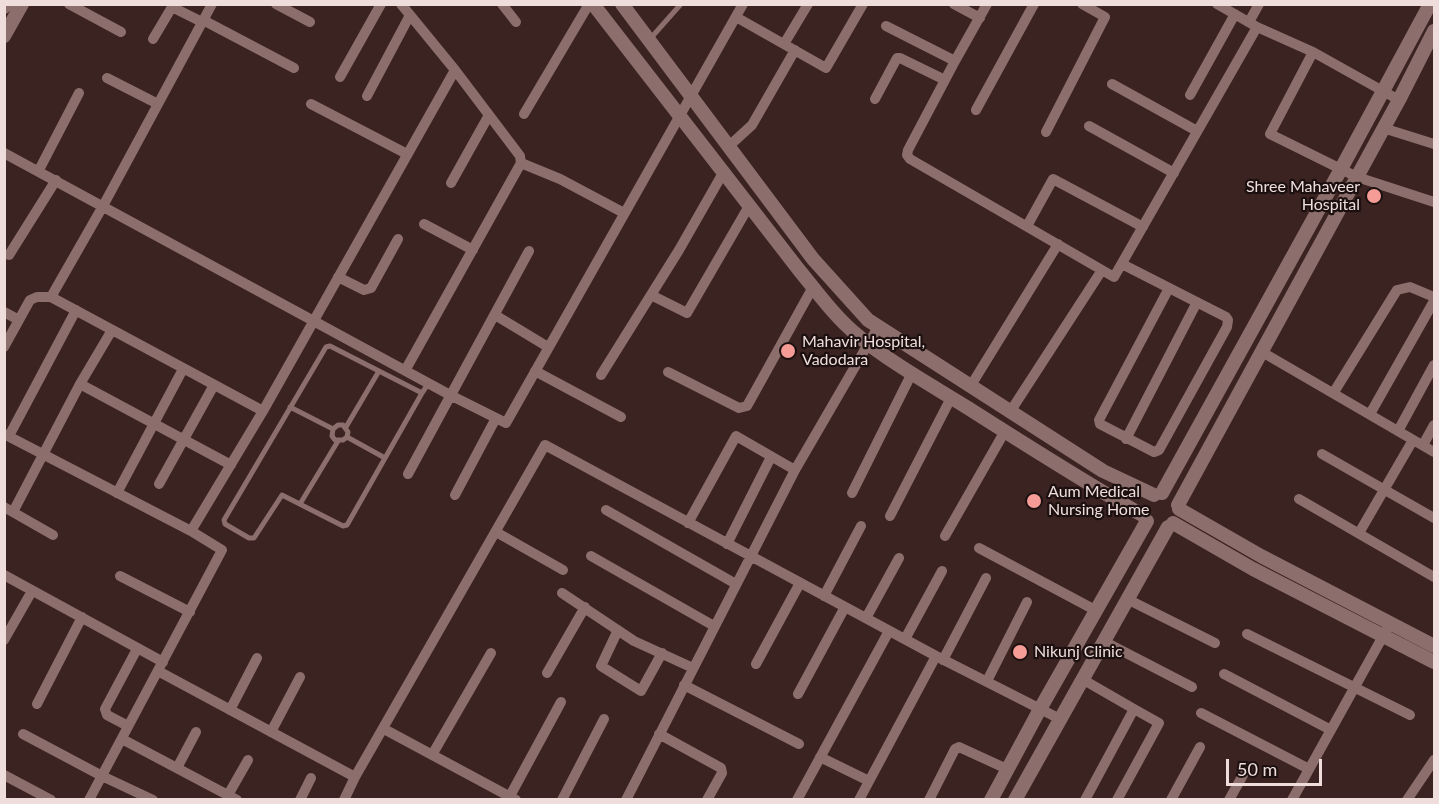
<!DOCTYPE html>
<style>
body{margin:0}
#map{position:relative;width:1439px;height:804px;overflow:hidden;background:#3b2322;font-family:Lato,sans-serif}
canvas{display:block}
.frame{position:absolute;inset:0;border:6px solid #eedddb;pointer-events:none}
.scale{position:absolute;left:1226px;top:759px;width:96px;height:27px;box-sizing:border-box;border:3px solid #eedddb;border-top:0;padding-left:8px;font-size:18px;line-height:21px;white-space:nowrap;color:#eedddb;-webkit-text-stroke:4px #1b100f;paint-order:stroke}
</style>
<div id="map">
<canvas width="1439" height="804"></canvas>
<div class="frame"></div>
<div class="scale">50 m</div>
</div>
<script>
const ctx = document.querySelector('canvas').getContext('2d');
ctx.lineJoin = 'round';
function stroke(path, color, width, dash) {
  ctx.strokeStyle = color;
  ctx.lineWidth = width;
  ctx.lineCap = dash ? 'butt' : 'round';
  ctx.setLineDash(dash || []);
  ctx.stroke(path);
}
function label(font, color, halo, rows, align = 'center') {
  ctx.font = font + ' Lato,sans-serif';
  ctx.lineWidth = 4.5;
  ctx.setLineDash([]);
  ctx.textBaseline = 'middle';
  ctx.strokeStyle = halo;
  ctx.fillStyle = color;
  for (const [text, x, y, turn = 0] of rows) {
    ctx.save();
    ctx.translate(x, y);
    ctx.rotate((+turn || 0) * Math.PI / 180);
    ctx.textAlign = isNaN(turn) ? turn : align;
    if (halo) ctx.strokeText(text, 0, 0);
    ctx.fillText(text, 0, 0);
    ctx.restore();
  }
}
const service = new Path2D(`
 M650,39L681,4
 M422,393L330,346L326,347L224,520L225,524L249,538H254L282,495L343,526L347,525L422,393L428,384
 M290,407L333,429
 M346,427L379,371
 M333,429L338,425H343L348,432L347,437
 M333,429L332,436L335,440H343L347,437
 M347,437L385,458
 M300,504L338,441`);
const minor = new Path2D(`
 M69,4L121,32
 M212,4L103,206L51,297L263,411
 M276,4L310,22
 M401,4L455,70L520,156L521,163L406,369
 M502,4L516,22
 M954,4L980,18
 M987,4L955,61L908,150L907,155L910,159L1114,277L1257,27
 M1217,4L1257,27L1313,52L1399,100
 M736,17L826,68L863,4
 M203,20L294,68
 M1249,22L1259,4
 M886,26L955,61
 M153,39L172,7L202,22
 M784,44L808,4
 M1313,52L1270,134L1357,177L1434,202
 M340,77L381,4
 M107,78L158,104
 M1112,84L1197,131
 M1190,95L1235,14
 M367,96L410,15
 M875,99L897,58H900L945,80
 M311,104L407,154
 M976,110L1034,4
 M524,114L589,4
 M1089,126L1174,173
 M1383,128L1434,144
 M1046,132L1105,17L1082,4
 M728,147L752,125L795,50
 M4,153L450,395L506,423L743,4
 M521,163L560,179L624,213
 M39,170L79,93
 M451,183L489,115
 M424,224L473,250
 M1027,226L1053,179L1143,227
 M9,255L56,180
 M1122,264L1226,317L1228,320L1227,327L1159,450L1154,452L1100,424L1099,420L1169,288
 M338,277L364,290L371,288L398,239
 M651,295L687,313L749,206
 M4,312L19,320
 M495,315L548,347
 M4,347L30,300L37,297H51
 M1262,352L1434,452
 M535,371L621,417
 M668,372L739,408L747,406L813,287
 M601,375L679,250L723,173
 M80,384L231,465
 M970,387L1058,244
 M1334,392L1397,290L1410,287L1434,297
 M1010,412L1102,270
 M1370,414L1434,301
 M1398,431L1434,365
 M4,434L191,531L222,550L89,800
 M9,436L76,310
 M1126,439L1197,302
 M1423,445L1434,425
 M1322,454L1434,518
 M408,474L529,251
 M159,484L214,385
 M117,493L183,369
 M852,493L912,373
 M455,495L496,418
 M1299,499L1434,577
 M4,507L53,535
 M606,510L736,584
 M13,512L80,384L112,330
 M890,516L951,398
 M688,523L736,436L795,470
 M191,531L263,411L455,70
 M496,532L563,570
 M1359,533L1413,440
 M945,536L1005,431
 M727,544L771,457
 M979,548L1095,610
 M591,556L714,626
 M4,575L163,662
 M120,576L190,612
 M562,593L634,641L693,668
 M824,596L861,526
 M1127,599L1215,643
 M866,618L899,558
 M618,630L601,666L641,691L662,653
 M1247,634L1410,715
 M905,639L942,571
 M4,640L32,591
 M1103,641L1192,687
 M943,660L986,578
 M756,664L800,583
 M158,671L355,777
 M547,673L585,607
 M1224,674L1331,730
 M1082,679L1134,709L1085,800
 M987,681L1027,602
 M684,685L799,744
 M798,694L845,607
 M37,704L82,617
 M230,710L257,658
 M1201,713L1309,769
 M128,726L107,715L105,709L137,649
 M384,729L516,800
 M271,732L300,677
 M23,734L102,776L153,800
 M659,734L721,768L722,773L707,800
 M122,739L237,800
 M432,755L491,653
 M820,757L869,781
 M177,768L196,732
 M4,775L51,800
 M228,795L248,760
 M510,796L561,702
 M300,800L311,778
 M344,800L355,777L545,445L936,656L1060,719
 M562,800L604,719
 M626,800L795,470L878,327
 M797,800L889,631
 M859,800L936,656
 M929,800L955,749L959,747L1007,769
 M1117,800L1159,723L1134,709
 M1171,800L1200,747
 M1229,800L1243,775
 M1292,800L1387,629
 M1407,800L1434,760`);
const tertiary = new Path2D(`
 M593,4L799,270C817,292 835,317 857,335C891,363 931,385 968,408C1026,445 1084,482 1144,516
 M622,4L813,259L868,320L1103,471L1154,495
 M4,7L6,4
 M4,36L22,4
 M1162,493L1341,169L1430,4
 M1178,505L1399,100L1434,31
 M1179,509L1261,556L1434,646
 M1173,523L1253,569L1434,662
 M991,800L1040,709L1147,521
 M1015,800L1168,527`);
const markers = [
 [1374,196,8,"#f59c96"],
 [788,351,8,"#f59c96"],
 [1034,501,8,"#f59c96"],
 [1020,652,8,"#f59c96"]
];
const poiNames = [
 ["Shree Mahaveer",1360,187,"right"],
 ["Hospital",1360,205,"right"],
 ["Mahavir Hospital,",802,342],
 ["Vadodara",802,360],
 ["Aum Medical",1048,492],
 ["Nursing Home",1048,510],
 ["Nikunj Clinic",1034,652]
];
stroke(service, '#8c6f6c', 5);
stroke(minor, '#8c6f6c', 10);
stroke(tertiary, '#8c6f6c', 14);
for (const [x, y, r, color] of markers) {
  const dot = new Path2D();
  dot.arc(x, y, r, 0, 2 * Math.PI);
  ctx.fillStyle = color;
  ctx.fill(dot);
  stroke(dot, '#1b100f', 2);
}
label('16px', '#eedddb', '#1b100f', poiNames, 'left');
</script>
